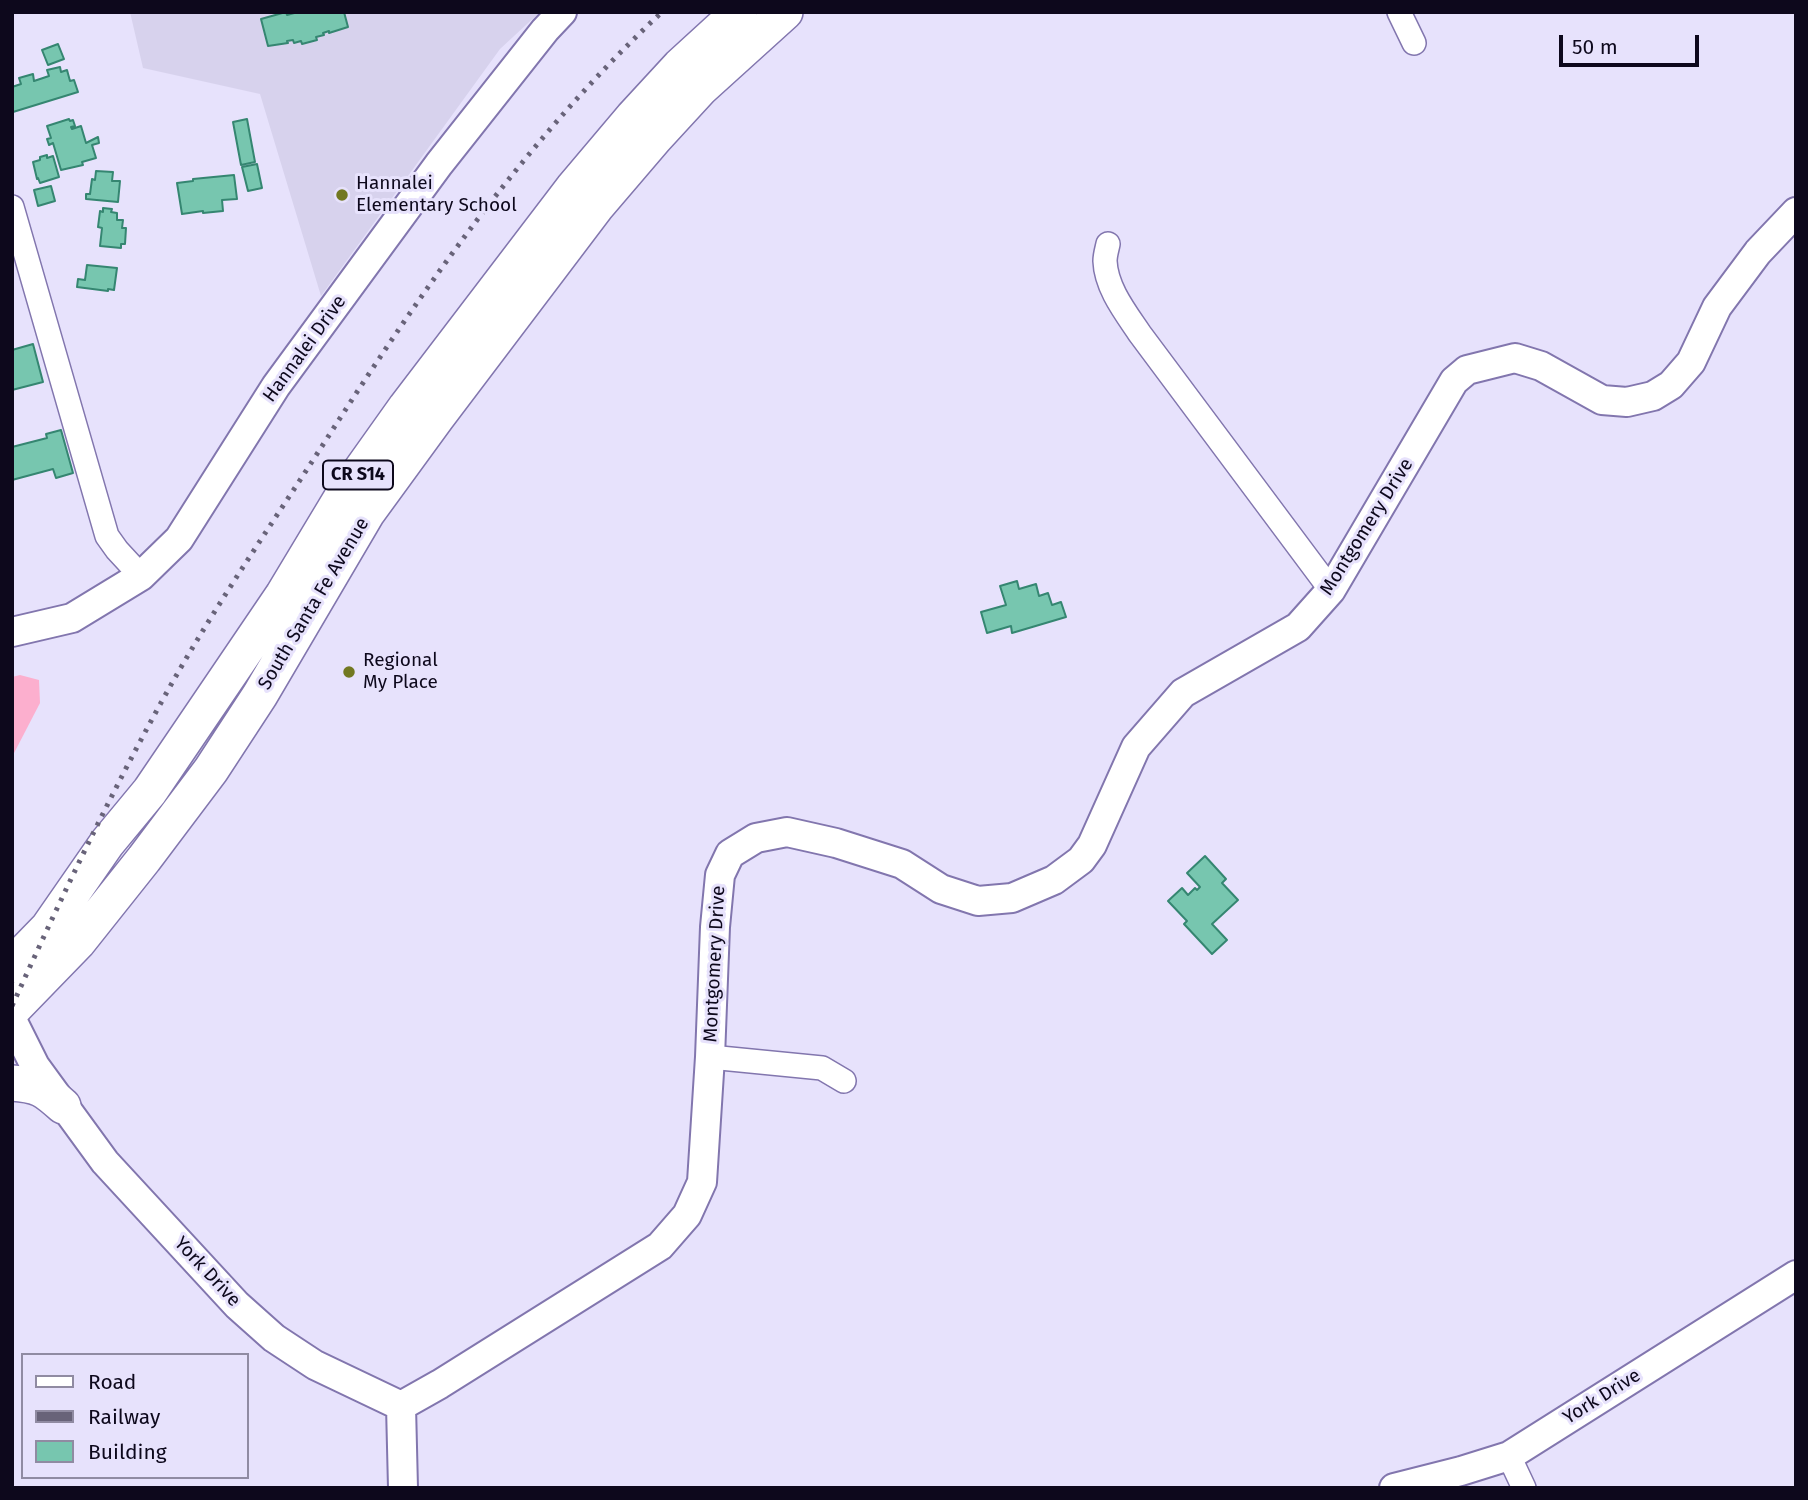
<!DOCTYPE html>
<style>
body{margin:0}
#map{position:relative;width:1808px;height:1500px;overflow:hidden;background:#e7e2fc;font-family:"Fira Sans",sans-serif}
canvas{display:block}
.frame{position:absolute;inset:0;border:14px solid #0d081c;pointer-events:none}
.legend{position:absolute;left:21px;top:1353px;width:228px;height:126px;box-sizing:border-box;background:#e7e2fc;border:2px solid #908ba2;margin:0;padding:9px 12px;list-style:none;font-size:21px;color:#0d081c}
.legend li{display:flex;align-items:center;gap:14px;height:35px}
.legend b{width:35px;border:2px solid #908ba2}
.scale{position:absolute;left:1559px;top:35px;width:140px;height:32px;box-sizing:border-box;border:4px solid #0d081c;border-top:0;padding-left:9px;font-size:21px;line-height:24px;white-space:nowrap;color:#0d081c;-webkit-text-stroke:5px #e7e2fc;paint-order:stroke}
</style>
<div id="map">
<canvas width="1808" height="1500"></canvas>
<div class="frame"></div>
<ul class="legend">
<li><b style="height:9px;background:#fff"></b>Road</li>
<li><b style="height:9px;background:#686379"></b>Railway</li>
<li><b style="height:19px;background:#77c6af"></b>Building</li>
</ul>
<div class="scale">50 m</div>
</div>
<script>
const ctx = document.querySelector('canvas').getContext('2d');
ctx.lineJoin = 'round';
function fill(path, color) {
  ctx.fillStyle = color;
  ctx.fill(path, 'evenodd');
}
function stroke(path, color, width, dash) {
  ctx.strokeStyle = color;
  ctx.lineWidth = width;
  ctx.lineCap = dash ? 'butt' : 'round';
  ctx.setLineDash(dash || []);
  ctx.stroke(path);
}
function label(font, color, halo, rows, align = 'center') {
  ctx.font = font + ' "Fira Sans",sans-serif';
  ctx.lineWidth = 6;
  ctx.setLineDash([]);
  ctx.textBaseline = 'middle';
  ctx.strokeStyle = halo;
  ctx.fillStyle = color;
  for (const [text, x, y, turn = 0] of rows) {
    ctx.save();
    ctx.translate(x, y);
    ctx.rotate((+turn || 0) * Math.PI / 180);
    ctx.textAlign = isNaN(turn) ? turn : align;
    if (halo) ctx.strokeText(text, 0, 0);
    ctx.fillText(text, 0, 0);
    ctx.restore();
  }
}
const built = new Path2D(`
 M130,12H540L500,49L321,296L260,94L143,68Z`);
const water = new Path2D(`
 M20,675L39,680L40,703L12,757V677Z`);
const building = new Path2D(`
 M286,12L287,15L298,12H344L348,27L329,33V31L323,33L324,35L316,37L317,40L302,44L301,41L294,43L293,40L287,41L288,43L268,46L261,19Z
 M58,44L64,59L48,65L42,50Z
 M60,67L61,72L67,70L70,81L74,80L78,92L13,112L12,87L21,84L19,78L33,74L34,81L49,76L47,70Z
 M69,119L70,121L73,120L75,126L71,127L72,129L81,126L86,143L98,137L99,143L92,145L96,158L82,162L83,165L61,170L53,143L49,145L47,139L51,138L47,126Z
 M247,119L255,162L241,165L233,122Z
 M47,155V158L53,156L59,177L40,183L38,178L37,179L33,162L40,160V157Z
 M257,164L262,188L248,191L242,167Z
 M96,171L113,172L112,181H120L118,202L86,199V194H90L92,179L95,180Z
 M234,175L237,199L222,200L223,211L203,213V211L182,214L177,183L193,181V179Z
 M51,186L55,201L38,206L34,190Z
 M103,208L112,209L111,212L117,213V220H123L122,228H126L125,244H121V248L100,246L102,228L98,227L100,211L103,212Z
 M87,265L117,268L114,290L108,289V291L77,287L78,279L85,280Z
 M33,344L43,382L12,390V350Z
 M61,430L73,473L56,478L53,469L12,480V447L47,438L46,434Z
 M1017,581L1019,589L1036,584L1039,596L1048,593L1052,605L1061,602L1066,617L1012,633L1011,626L987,633L981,612L1006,605L1000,586Z
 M1205,856L1226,879L1222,883L1238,900L1212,924L1227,940L1212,954L1184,924L1187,921L1168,901L1182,888L1188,895L1195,888L1197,890L1200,887L1187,873Z`);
const minor = new Path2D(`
 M1399,12L1414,43
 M12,207L107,536L117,550L141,576
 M1108,244C1107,249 1105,255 1105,261C1106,288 1126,313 1140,334L1331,590
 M710,1057L822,1068L844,1081
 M1509,1456L1524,1488`);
const tertiary = new Path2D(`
 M12,632L72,618L141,576L179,539L276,386L439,164L545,30L562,12
 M12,1020L35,1066L105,1162L237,1305L274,1338L315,1365L401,1406
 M401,1406L440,1384L660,1246L687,1215L702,1182L710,1057L715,927L720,875L730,854L756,838L787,832L836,843L902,864L941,889L978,901L1012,898L1054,880L1081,860L1092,845L1136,747L1183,693L1298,627L1331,590L1454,381L1467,370L1515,358L1541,366L1602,400L1627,402L1653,396L1671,385L1691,362L1717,307L1758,252L1796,212
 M401,1406L403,1488
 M1394,1488L1461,1471L1509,1456L1796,1275`);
const primary = new Path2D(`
 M12,965L48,928L107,843L150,791L283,595L342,497L406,407L573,188L633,117L680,66L739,12
 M12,1010L78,942L144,859L211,770L260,695L367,513L437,417L596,207L655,138L701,88L785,12
 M12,1083C39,1085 44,1089 63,1106`);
const rail = new Path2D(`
 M12,1006C62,896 113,788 172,683C219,600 274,521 326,440C424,287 528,137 662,12`);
const markers = [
 [342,195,7,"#727821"],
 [349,672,7,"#727821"]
];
const shields = [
 [358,475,70]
];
const shieldNames = [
 ["CR S14",358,475]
];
const poiNames = [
 ["Hannalei",356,184],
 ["Elementary School",356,206],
 ["Regional",363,661],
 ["My Place",363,683]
];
const streetNames = [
 ["Hannalei Drive",305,349,-54],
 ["Montgomery Drive",1367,527,-58],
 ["South Santa Fe Avenue",314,604,-59],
 ["Montgomery Drive",715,964,-87],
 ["York Drive",207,1272,47],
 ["York Drive",1602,1397,-32]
];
fill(built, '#d7d2ed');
fill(water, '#fcafce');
fill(building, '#77c6af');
stroke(building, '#358671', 2);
stroke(minor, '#8276ae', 26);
stroke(tertiary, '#8276ae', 32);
stroke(primary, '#8276ae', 38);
stroke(minor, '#fff', 23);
stroke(tertiary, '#fff', 28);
stroke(primary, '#fff', 35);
stroke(rail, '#686379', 5, [3.5, 7]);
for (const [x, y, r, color] of markers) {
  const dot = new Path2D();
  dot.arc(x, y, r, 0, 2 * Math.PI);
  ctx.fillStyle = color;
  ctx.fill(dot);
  stroke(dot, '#e7e2fc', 2.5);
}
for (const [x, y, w] of shields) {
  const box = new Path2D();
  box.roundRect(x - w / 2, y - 14.5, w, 29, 5);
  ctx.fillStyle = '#e7e2fc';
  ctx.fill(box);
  stroke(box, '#0d081c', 2);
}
label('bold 18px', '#0d081c', null, shieldNames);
label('19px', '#0d081c', '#e7e2fc', poiNames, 'left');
label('19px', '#0d081c', '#e7e2fc', streetNames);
</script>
